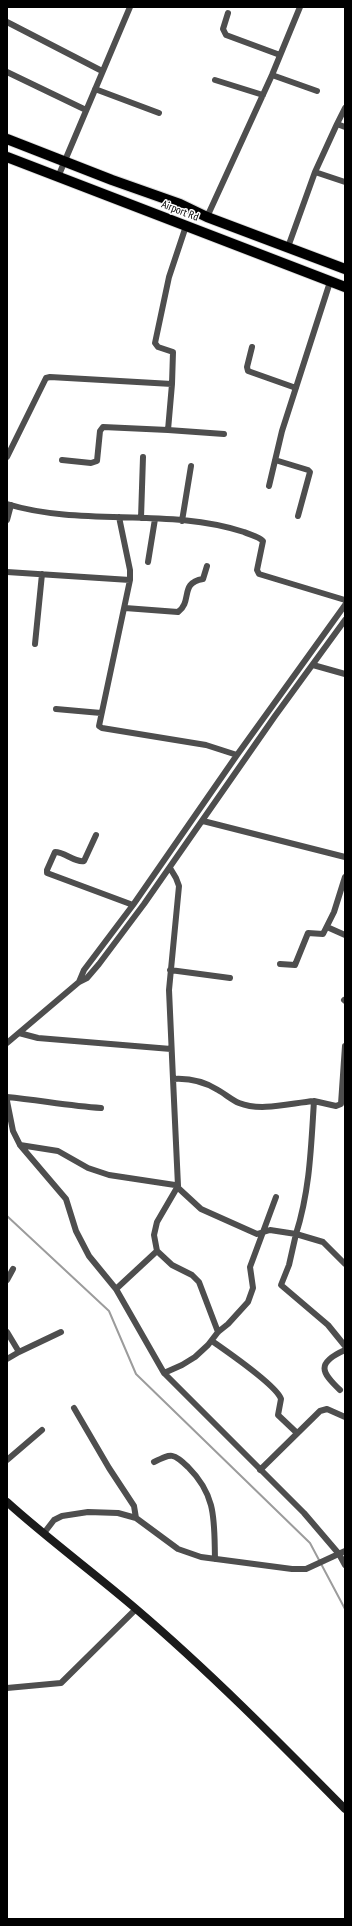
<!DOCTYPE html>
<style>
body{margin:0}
#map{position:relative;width:352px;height:1926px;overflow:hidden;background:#fff;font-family:"PT Sans Narrow",sans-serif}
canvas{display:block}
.frame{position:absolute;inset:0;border:8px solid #000;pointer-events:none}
</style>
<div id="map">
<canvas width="352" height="1926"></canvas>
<div class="frame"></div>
</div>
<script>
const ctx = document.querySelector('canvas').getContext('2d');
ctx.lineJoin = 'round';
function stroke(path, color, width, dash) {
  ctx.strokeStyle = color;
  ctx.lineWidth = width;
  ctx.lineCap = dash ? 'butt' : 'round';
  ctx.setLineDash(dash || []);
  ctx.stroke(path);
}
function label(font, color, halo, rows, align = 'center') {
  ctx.font = font + ' "PT Sans Narrow",sans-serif';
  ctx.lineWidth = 3;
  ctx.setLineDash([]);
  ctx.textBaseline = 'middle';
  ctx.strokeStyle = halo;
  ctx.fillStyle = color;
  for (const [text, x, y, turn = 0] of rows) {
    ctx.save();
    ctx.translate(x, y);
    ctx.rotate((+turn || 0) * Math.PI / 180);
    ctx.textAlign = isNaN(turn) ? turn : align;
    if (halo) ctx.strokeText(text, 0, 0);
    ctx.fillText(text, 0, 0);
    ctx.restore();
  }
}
const stream = new Path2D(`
 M7,1216L109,1311L136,1374L310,1543L345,1609`);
const street = new Path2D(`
 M228,13L223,29L226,35L280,55
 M7,22L102,71
 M7,72L86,110
 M272,75L317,91
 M215,80L263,95
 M95,89L159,113
 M345,108L337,124L345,127
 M315,172L337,124
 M58,177L130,7
 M207,217L272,75L300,7
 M288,247L315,172L345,182
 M252,347L247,367L248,371L296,388
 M172,384L173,352L158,347L155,343L169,277L186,226
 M168,430L224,434
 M7,457L46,378L50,377L172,384L168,430L103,427L100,431L97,461L91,463L62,460
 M275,460L308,470L310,472L298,516
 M269,486L282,431L330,282
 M7,504C82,527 169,507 244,532C250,535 258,536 263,541L257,570L259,574L345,600
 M141,518L143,457
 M7,520L11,505
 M182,521L191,466
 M148,562L155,519
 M7,572L130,580V570L119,517
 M130,580L99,726L102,728L206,745L237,755
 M125,608L178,612C193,601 179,583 203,579L207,566
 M35,644L42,574
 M313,665L345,674
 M56,709L101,713
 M203,821L345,857
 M96,835L84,861C75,863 65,852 55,852L47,870V873L133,905
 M170,868L176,878L179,886L169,990L173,1079
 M327,927L345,935
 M280,964L295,965L308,933L323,934L334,912L345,877
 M170,970L230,978
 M79,982L84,970L133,905L237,755L345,605
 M344,1000L345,1001
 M19,1033L38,1038L171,1049
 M7,1043L79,982L87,978L99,964L144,904L275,716L345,620
 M7,1097C39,1100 69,1106 101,1108
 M7,1101L13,1131L20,1145L66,1199L76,1231L89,1256L116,1289L164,1373L304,1513L339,1554L345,1565
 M314,1101L336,1106L341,1104L345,1046
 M20,1145L58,1151L88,1168L109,1175L175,1185L201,1209L257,1234L270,1230L296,1234L289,1265L281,1285L328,1325L345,1346
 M157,1251L172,1265L192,1275L199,1282L218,1332
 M7,1280L13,1269
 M116,1289L157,1251L154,1235L157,1222L178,1186L173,1079C188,1078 205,1082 218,1090C225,1094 232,1100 239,1103C261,1112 291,1103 314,1101C311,1147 310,1190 296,1234L323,1242L345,1264
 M7,1332L19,1352L7,1359
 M212,1341C225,1350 277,1386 281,1399L278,1415L297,1433
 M19,1352L61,1332
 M164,1373L182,1365L195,1357L208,1345L218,1332L228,1324L248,1302L253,1288L250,1267L276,1197
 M340,1390C321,1372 316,1363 345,1350
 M74,1408L109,1468L134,1506L136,1518
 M7,1460L42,1430
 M154,1462C172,1453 173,1453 188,1467C217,1496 214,1521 215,1559
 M260,1470L320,1411L327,1409L345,1417
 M44,1533L54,1520L62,1516L88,1512L118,1513L136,1518L178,1549L201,1557L292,1569H306L345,1551
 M7,1688L61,1683L136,1609`);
const secondary = new Path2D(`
 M7,1502C48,1539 93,1572 135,1608C209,1671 277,1740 345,1809`);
const primary = new Path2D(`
 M7,139L112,180L180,204L207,217L345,269
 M7,157L345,287`);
const streetNames = [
 ["Airport Rd",180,211,21]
];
stroke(stream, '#9c9c9c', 2);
stroke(primary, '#dbdbdb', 12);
stroke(street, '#4e4e4e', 6);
stroke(secondary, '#1b1b1b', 8);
stroke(primary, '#000', 10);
label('11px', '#000', '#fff', streetNames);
</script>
